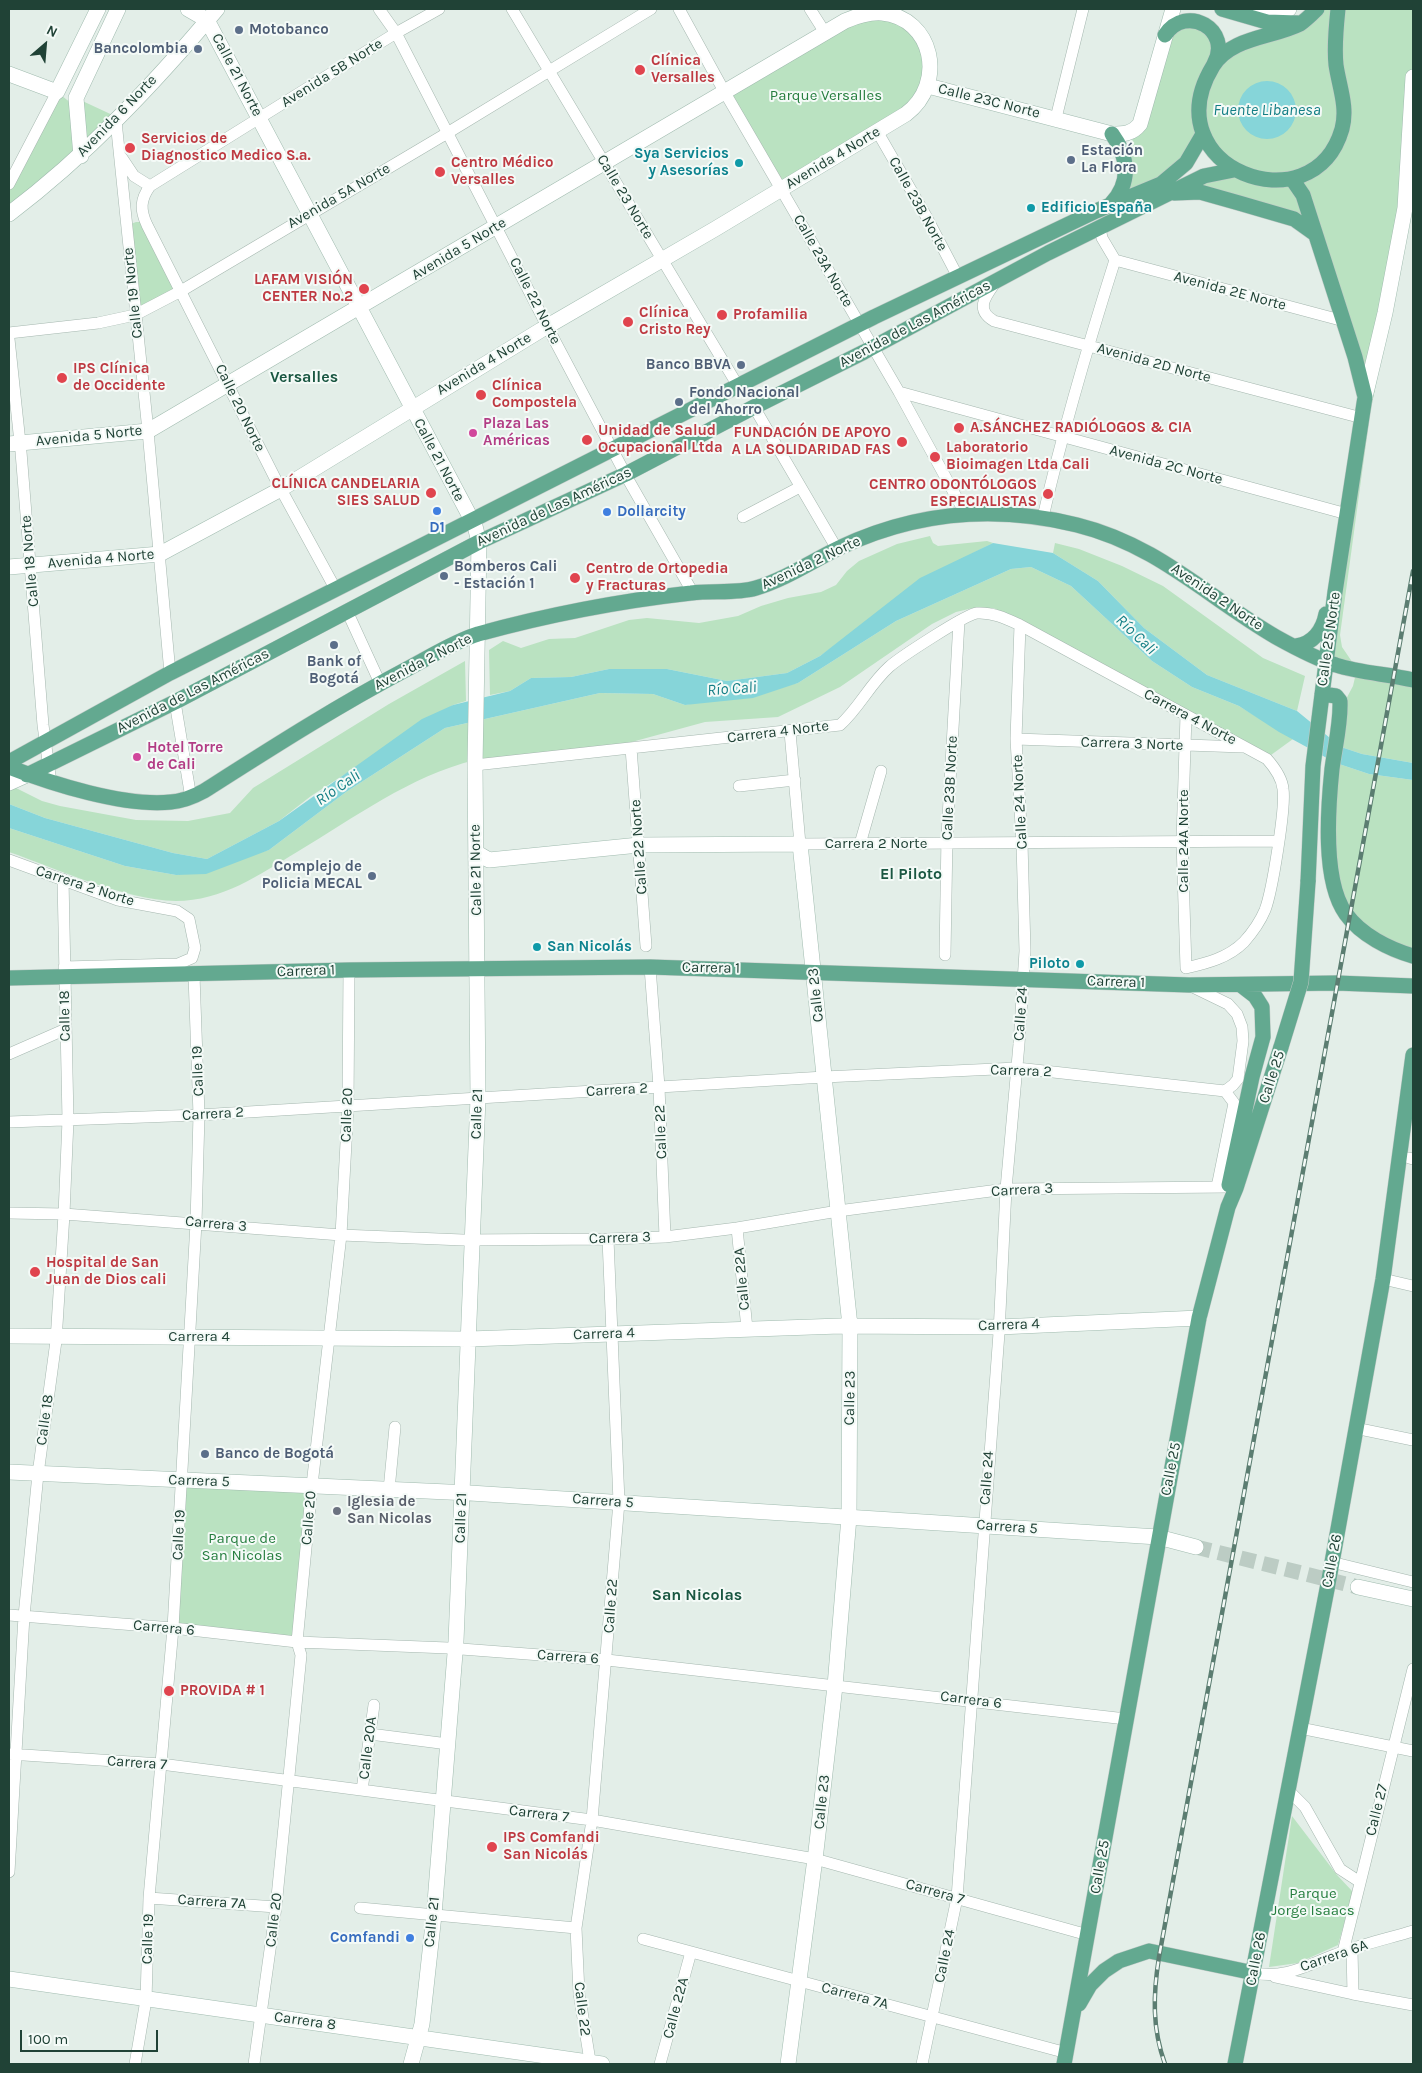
<!DOCTYPE html>
<meta charset="utf-8">
<style>
body{margin:0}
#map{position:relative;width:1422px;height:2073px;overflow:hidden;background:#e3eee8;font-family:Karla,sans-serif}
canvas{display:block}
.frame{position:absolute;inset:0;border:10px solid #204236;pointer-events:none}
.north{position:absolute;left:20px;top:20px;width:50px;height:50px;-webkit-text-stroke:4px #f4faf7;paint-order:stroke;rotate:27deg;font-size:14px;font-weight:700;line-height:20px;text-align:center;color:#204236}
.north::after{content:'';display:block;margin:auto;width:18px;height:22px;background:#204236;clip-path:polygon(50% 0,100% 100%,50% 72%,0 100%)}
.scale{position:absolute;left:20px;top:2030px;width:138px;height:22px;box-sizing:border-box;border:2px solid #204236;border-top:0;padding-left:6px;font-size:15px;line-height:18px;white-space:nowrap;color:#204236;-webkit-text-stroke:4px #f4faf7;paint-order:stroke}
</style>
<div id="map">
<canvas width="1422" height="2073"></canvas>
<div class="frame"></div>
<div class="north">N</div>
<div class="scale">100 m</div>
</div>
<script>
const ctx = document.querySelector('canvas').getContext('2d');
ctx.lineJoin = 'round';
function fill(path, color) {
  ctx.fillStyle = color;
  ctx.fill(path, 'evenodd');
}
function stroke(path, color, width, dash) {
  ctx.strokeStyle = color;
  ctx.lineWidth = width;
  ctx.lineCap = dash ? 'butt' : 'round';
  ctx.setLineDash(dash || []);
  ctx.stroke(path);
}
function label(font, color, halo, rows, align = 'center') {
  ctx.font = font + ' Karla,sans-serif';
  ctx.lineWidth = 4;
  ctx.setLineDash([]);
  ctx.textBaseline = 'middle';
  ctx.strokeStyle = halo;
  ctx.fillStyle = color;
  for (const [text, x, y, turn = 0] of rows) {
    ctx.save();
    ctx.translate(x, y);
    ctx.rotate((+turn || 0) * Math.PI / 180);
    ctx.textAlign = isNaN(turn) ? turn : align;
    if (halo) ctx.strokeText(text, 0, 0);
    ctx.fillText(text, 0, 0);
    ctx.restore();
  }
}
const green = new Path2D(`
 M1323,9H1413V77L1399,268L1370,414L1340,635L1342,647L1357,669L1413,680V763L1362,754L1341,747L1344,703L1353,686L1357,669L1326,661L1365,397L1315,234L1239,203L1167,193L1234,170L1203,134L1186,163L1115,200L1120,192L1135,130L1165,35L1194,20L1219,51Z
 M890,15L927,48L921,99L782,189L724,91L824,31Z
 M57,92L76,107V98L119,118L9,214V184Z
 M136,222H141L181,291L135,315L131,224Z
 M930,536L933,543L938,546L987,541L993,543L952,564L820,656L787,673L727,681L667,669H609L571,677L531,678L510,691L490,695L489,650L503,641L521,648L549,639L575,638L629,620L647,618L699,623L738,616L761,606L788,598L821,592L836,585L847,571L859,561L897,544Z
 M1055,543L1079,549L1122,566L1163,586L1263,658L1305,676L1297,711L1207,675L1144,628L1098,581L1053,553Z
 M1031,567L1071,586L1152,661L1192,687L1239,706L1293,739L1271,755L1023,621L993,608H973L956,612L932,624L840,687L778,717L705,722L628,743L475,760C410,776 354,818 297,852C259,875 222,901 176,901C124,900 58,869 9,852V828L125,866L176,875L269,850L346,792L445,728L600,693L653,694L685,705L798,683L896,621L1011,569Z
 M465,661L466,701L453,705L311,796L279,821L207,859L173,853L45,818L9,804V790L14,787L42,801L60,806L136,820L188,821L230,813L253,788L389,704Z
 M1336,763L1369,774L1413,780V956L1353,922L1334,878Z
 M182,1481L312,1485L297,1642L173,1628Z
 M1292,1816L1337,1875L1353,1892L1338,1945L1298,1963L1269,1967Z`);
const water = new Path2D(`
 M1238 110a29 29 0 1 1 58 0a29 29 0 1 1-58 0Z
 M993,543L1053,553L1098,581L1144,628L1207,675L1297,711L1341,747L1362,754L1413,763V780L1369,774L1336,763L1279,732L1239,706L1192,687L1152,661L1071,586L1031,567L1011,569L896,621L798,683L753,698L685,705L653,694L600,693L445,728L346,792L269,850L206,874L176,875L125,866L9,828V804L45,818L173,853L207,859L279,821L422,719L453,705L510,691L531,678L571,677L609,669H667L727,681L787,673L820,656L920,578Z`);
const secondaryTunnel = new Path2D(`
 M1196,1547L1358,1587`);
const street = new Path2D(`
 M379,9L396,33L547,326L629,481L693,593
 M512,9L738,386
 M679,9L724,91L899,392L965,513
 M810,9L824,31
 M1056,118L1083,9
 M116,121L148,431L170,673
 M877,131L926,216L958,277
 M122,158L134,176L150,186
 M9,184L57,92
 M1115,260L1344,321
 M995,283C985,297 975,310 994,321L1362,418
 M9,333L98,323L135,315L181,291L449,132L651,9
 M9,339L21,452L43,725L51,783
 M899,392L1347,514
 M754,407L837,549
 M743,517L800,487
 M1043,517C1063,430 1088,345 1115,260L1102,238L1100,228
 M336,590L277,482L147,225C140,210 140,200 150,186L396,33L439,9
 M347,611L380,683
 M175,702L191,798
 M790,732L800,844L1277,841
 M1016,739L1243,747
 M631,748L646,946
 M475,765L840,725C859,708 870,684 889,667C899,658 966,614 977,613C993,612 1007,619 1020,625L1267,759C1274,767 1282,777 1283,789C1286,807 1272,892 1265,910C1260,922 1252,933 1244,942C1228,958 1207,963 1186,968L1182,841L1186,715
 M739,786L795,780
 M860,844L881,771
 M9,860L118,900L177,911L189,919L195,948L192,958L178,964L64,967
 M945,955L947,836L959,621
 M650,967L659,1087L665,1237
 M9,1054L66,1029
 M9,1122L199,1115L824,1077L1017,1068L1225,1091L1233,1085L1238,1079L1243,1041L1242,1027L1237,1014L1228,1004L1193,987
 M1409,1158L1413,1159
 M1217,1187L1234,1103L1225,1091
 M9,1213L64,1214L341,1235L463,1240L608,1239L665,1237L737,1228L838,1211L1006,1189L1229,1187
 M737,1228L747,1329
 M1383,1279L1413,1286
 M1355,1428L1413,1440
 M389,1490L395,1427
 M1331,1562L1413,1582
 M9,1615L173,1628L297,1642L448,1648L607,1660L1126,1719
 M1300,1728L1413,1751
 M370,1734L448,1744
 M9,1754L161,1764L592,1820L815,1859L1088,1935
 M362,1790L374,1705
 M1288,1790L1305,1807L1340,1869L1360,1882
 M9,1872L24,1616L38,1474L56,1341L64,1214L68,1120L63,879
 M149,1898L276,1907
 M360,1908L576,1928
 M643,1939L1067,2053
 M1352,1949L1353,1994L1413,2005
 M1343,1952L1413,1669
 M1254,1973C1287,1980 1312,1962 1343,1952C1366,1943 1390,1938 1413,1931
 M1275,1977L1353,1994
 M590,2061L579,1993L576,1928L592,1820L619,1502L608,1239
 M135,2064L146,2000L149,1898L173,1628L196,1223L199,1115L194,975
 M254,2064L276,1907L301,1655L297,1642L312,1485L341,1235L348,1106L349,970
 M660,2064L691,1952
 M922,2064L957,1898L999,1333L1006,1189L1019,1044L1025,951L1022,843L1016,739L1020,625`);
const secondary = new Path2D(`
 M188,9L207,20L475,526L479,542L475,765L478,1098L456,1641L434,1915L422,2024L411,2064
 M1246,9L1273,12L1289,9
 M9,74L57,92L98,9
 M928,86L1112,134C1124,134 1132,134 1140,124L1173,9
 M81,156L76,98L118,9
 M9,214C87,155 154,84 217,9
 M1365,397L1385,313L1405,208L1413,77
 M9,444L148,431L845,21C857,16 869,12 882,13C933,18 947,83 906,114L715,229L541,330L281,489L160,554L9,567
 M9,783L27,775
 M477,853L489,860L639,845L800,844L850,1326L849,1517L835,1686L816,1851L788,2064
 M9,1336L469,1339L840,1326L999,1327L1199,1318
 M9,1472L470,1493L1158,1537L1196,1547
 M1358,1587L1413,1599
 M9,1979L602,2064`);
const primary = new Path2D(`
 M1222,9L1267,22L1298,23
 M1317,9C1312,14 1306,20 1300,24C1272,38 1231,37 1213,66C1151,168 1313,229 1342,129C1348,107 1339,86 1336,65C1334,46 1336,28 1338,9
 M1165,35C1186,3 1233,30 1214,64
 M1292,179L1303,195L1355,357L1365,397L1335,592L1313,766L1308,882
 M1174,193L1200,192L1239,203L1294,219L1315,234
 M1111,204C1131,183 1129,157 1112,134
 M1296,646C1313,644 1323,630 1326,614
 M1322,694L1336,696L1340,701C1341,723 1335,746 1332,769C1328,808 1322,881 1346,914C1361,935 1389,949 1413,956
 M9,762L170,673L874,317L1096,211L1161,184L1186,163L1203,134
 M9,767C52,784 125,807 171,802C183,801 193,797 204,791C270,749 337,706 407,669C430,657 453,642 478,634C547,615 620,601 691,593C712,590 736,594 756,588C786,579 812,561 839,548C915,512 996,505 1077,525C1158,545 1207,597 1276,637C1294,647 1316,659 1336,665C1360,673 1388,674 1413,680
 M27,775L175,702L479,542L626,474L754,407L864,352L1048,253L1204,176L1234,170
 M9,978L349,970L650,967L1189,985L1337,983L1413,986
 M1229,1185L1252,1077L1263,1037L1262,1007L1255,996L1242,986
 M1079,2004L1090,1985L1104,1971L1119,1961L1149,1951L1254,1973
 M1064,2064L1199,1318L1228,1207L1236,1188L1281,1047
 M1235,2064L1329,1579L1383,1279L1413,1055`);
const rail = new Path2D(`
 M1165,2064C1152,2028 1153,1995 1159,1957L1413,571`);
const primaryBridge = new Path2D(`
 M1281,1047L1301,982L1308,882`);
const markers = [
 [239,30,5,"#5c6f8a"],
 [198,49,5,"#5c6f8a"],
 [640,70,6,"#e0444e"],
 [130,148,6,"#e0444e"],
 [1071,160,5,"#5c6f8a"],
 [739,163,5,"#0f9aa8"],
 [440,172,6,"#e0444e"],
 [1031,208,5,"#0f9aa8"],
 [364,289,6,"#e0444e"],
 [722,315,6,"#e0444e"],
 [628,322,6,"#e0444e"],
 [741,365,5,"#5c6f8a"],
 [62,378,6,"#e0444e"],
 [481,395,6,"#e0444e"],
 [679,402,5,"#5c6f8a"],
 [959,428,6,"#e0444e"],
 [473,433,5,"#d1479c"],
 [587,440,6,"#e0444e"],
 [902,442,6,"#e0444e"],
 [935,457,6,"#e0444e"],
 [431,493,6,"#e0444e"],
 [1048,494,6,"#e0444e"],
 [437,511,5,"#3f7fe0"],
 [607,512,5,"#3f7fe0"],
 [444,576,5,"#5c6f8a"],
 [575,578,6,"#e0444e"],
 [334,645,5,"#5c6f8a"],
 [137,757,5,"#d1479c"],
 [372,876,5,"#5c6f8a"],
 [537,947,5,"#0f9aa8"],
 [1080,964,5,"#0f9aa8"],
 [35,1272,6,"#e0444e"],
 [205,1454,5,"#5c6f8a"],
 [337,1511,5,"#6b7280"],
 [169,1691,6,"#e0444e"],
 [492,1847,6,"#e0444e"],
 [410,1938,5,"#3f7fe0"]
];
const serviceNames = [
 ["Motobanco",249,30],
 ["Bancolombia",188,49,"right"],
 ["Estación",1081,151],
 ["La Flora",1081,168],
 ["Banco BBVA",731,365,"right"],
 ["Fondo Nacional",689,393],
 ["del Ahorro",689,410],
 ["Bomberos Cali",454,567],
 ["- Estación 1",454,584],
 ["Bank of",334,662,"center"],
 ["Bogotá",334,679,"center"],
 ["Complejo de",362,867,"right"],
 ["Policia MECAL",362,884,"right"],
 ["Banco de Bogotá",215,1454]
];
const healthNames = [
 ["Clínica",651,61],
 ["Versalles",651,78],
 ["Servicios de",141,139],
 ["Diagnostico Medico S.a.",141,156],
 ["Centro Médico",451,163],
 ["Versalles",451,180],
 ["LAFAM VISIÓN",353,280,"right"],
 ["CENTER No.2",353,297,"right"],
 ["Clínica",639,313],
 ["Cristo Rey",639,330],
 ["Profamilia",733,315],
 ["IPS Clínica",73,369],
 ["de Occidente",73,386],
 ["Clínica",492,386],
 ["Compostela",492,403],
 ["A.SÁNCHEZ RADIÓLOGOS & CIA",970,428],
 ["Unidad de Salud",598,431],
 ["Ocupacional Ltda",598,448],
 ["FUNDACIÓN DE APOYO",891,433,"right"],
 ["A LA SOLIDARIDAD FAS",891,450,"right"],
 ["Laboratorio",946,448],
 ["Bioimagen Ltda Cali",946,465],
 ["CLÍNICA CANDELARIA",420,484,"right"],
 ["SIES SALUD",420,501,"right"],
 ["CENTRO ODONTÓLOGOS",1037,485,"right"],
 ["ESPECIALISTAS",1037,502,"right"],
 ["Centro de Ortopedia",586,569],
 ["y Fracturas",586,586],
 ["Hospital de San",46,1263],
 ["Juan de Dios cali",46,1280],
 ["PROVIDA # 1",180,1691],
 ["IPS Comfandi",503,1838],
 ["San Nicolás",503,1855]
];
const streetNames = [
 ["Avenida 5B Norte",332,73,-32],
 ["Calle 21 Norte",237,75,62],
 ["Calle 23C Norte",989,101,14],
 ["Avenida 6 Norte",117,116,-46],
 ["Avenida 4 Norte",833,158,-31],
 ["Avenida 5A Norte",339,196,-30],
 ["Calle 23 Norte",625,197,59],
 ["Calle 23B Norte",918,204,61],
 ["Avenida 5 Norte",459,249,-31],
 ["Calle 23A Norte",823,261,60],
 ["Avenida 2E Norte",1230,291,15],
 ["Calle 19 Norte",133,293,-96],
 ["Calle 22 Norte",535,301,63],
 ["Avenida de Las Américas",915,324,-28],
 ["Avenida 2D Norte",1154,363,15],
 ["Avenida 4 Norte",484,364,-31],
 ["Calle 20 Norte",240,408,64],
 ["Avenida 5 Norte",89,436,-6],
 ["Calle 21 Norte",439,460,62],
 ["Avenida 2C Norte",1166,465,15],
 ["Avenida de Las Américas",554,507,-25],
 ["Avenida 4 Norte",101,559,-5],
 ["Calle 18 Norte",30,561,-95],
 ["Avenida 2 Norte",811,563,-25],
 ["Avenida 2 Norte",1217,597,34],
 ["Calle 25 Norte",1329,639,-82],
 ["Avenida 2 Norte",423,662,-27],
 ["Avenida de Las Américas",193,691,-27],
 ["Carrera 4 Norte",1190,717,28],
 ["Carrera 4 Norte",778,732,-7],
 ["Carrera 3 Norte",1132,744,2],
 ["Calle 23B Norte",950,788,-87],
 ["Calle 24 Norte",1020,802,-93],
 ["Calle 24A Norte",1184,841,-90],
 ["Carrera 2 Norte",876,844],
 ["Calle 22 Norte",639,847,-94],
 ["Calle 21 Norte",476,870,-91],
 ["Carrera 2 Norte",85,886,18],
 ["Carrera 1",711,968,1],
 ["Carrera 1",306,971,-2],
 ["Carrera 1",1116,982,2],
 ["Calle 23",816,995,-96],
 ["Calle 24",1021,1014,-86],
 ["Calle 18",65,1016,-91],
 ["Calle 19",198,1071,-92],
 ["Carrera 2",1021,1071,2],
 ["Calle 25",1272,1077,-72],
 ["Carrera 2",617,1090,-3],
 ["Carrera 2",213,1114,-3],
 ["Calle 21",477,1114,-88],
 ["Calle 20",347,1115,-88],
 ["Calle 22",661,1132,-92],
 ["Carrera 3",1022,1190,-3],
 ["Carrera 3",216,1224,5],
 ["Carrera 3",620,1238,-2],
 ["Calle 22A",742,1279,-95],
 ["Carrera 4",1009,1325,-2],
 ["Carrera 4",604,1334,-2],
 ["Carrera 4",199,1337],
 ["Calle 23",850,1398,-89],
 ["Calle 18",45,1420,-82],
 ["Calle 25",1171,1469,-79],
 ["Calle 24",987,1478,-86],
 ["Carrera 5",199,1481,2],
 ["Carrera 5",603,1501,4],
 ["Calle 20",309,1518,-85],
 ["Calle 21",461,1518,-88],
 ["Carrera 5",1007,1527,4],
 ["Calle 19",179,1535,-87],
 ["Calle 26",1332,1561,-79],
 ["Calle 22",611,1606,-86],
 ["Carrera 6",164,1628,5],
 ["Carrera 6",568,1657,4],
 ["Carrera 6",971,1700,7],
 ["Calle 20A",368,1748,-83],
 ["Carrera 7",137,1763,4],
 ["Calle 23",822,1802,-84],
 ["Calle 27",1377,1810,-76],
 ["Carrera 7",539,1814,7],
 ["Calle 25",1100,1867,-80],
 ["Carrera 7",935,1892,16],
 ["Carrera 7A",212,1902,4],
 ["Calle 20",274,1920,-83],
 ["Calle 21",432,1922,-84],
 ["Calle 19",148,1939,-88],
 ["Calle 24",945,1956,-78],
 ["Carrera 6A",1334,1956,-19],
 ["Calle 26",1256,1959,-79],
 ["Carrera 7A",855,1996,15],
 ["Calle 22A",676,2008,-75],
 ["Calle 22",582,2009,83],
 ["Carrera 8",305,2021,8]
];
const parkNames = [
 ["Parque Versalles",826,96],
 ["Parque de",242,1539],
 ["San Nicolas",242,1556],
 ["Parque",1313,1894],
 ["Jorge Isaacs",1313,1911]
];
const cultureNames = [
 ["Sya Servicios",729,154],
 ["y Asesorías",729,171],
 ["Edificio España",1041,208,"left"],
 ["San Nicolás",547,947,"left"],
 ["Piloto",1070,964]
];
const hotelNames = [
 ["Plaza Las",483,424],
 ["Américas",483,441],
 ["Hotel Torre",147,748],
 ["de Cali",147,765]
];
const shopNames = [
 ["Dollarcity",617,512],
 ["D1",437,528,"center"],
 ["Comfandi",400,1938,"right"]
];
const worshipNames = [
 ["Iglesia de",347,1502],
 ["San Nicolas",347,1519]
];
const waterNames = [
 ["Fuente Libanesa",1267,110],
 ["Río Cali",1136,635,44],
 ["Río Cali",732,689,-4],
 ["Río Cali",338,788,-34]
];
const neighbourhoodNames = [
 ["Versalles",304,377],
 ["El Piloto",911,874],
 ["San Nicolas",697,1595]
];
fill(green, '#bae2c1');
fill(water, '#86d5d9');
stroke(secondaryTunnel, '#bcccc4', 15, [15, 8]);
stroke(street, '#a5b7af', 12);
stroke(secondary, '#a0bbaf', 16);
stroke(primary, '#c1cac7', 16);
stroke(street, '#fff', 11);
stroke(secondary, '#fff', 15);
stroke(primary, '#63a990', 15);
stroke(rail, '#5b7d71', 4.5);
stroke(rail, '#f4faf7', 2.5, [8]);
stroke(primaryBridge, '#c1cac7', 16, []);
stroke(primaryBridge, '#63a990', 15);
for (const [x, y, r, color] of markers) {
  const dot = new Path2D();
  dot.arc(x, y, r, 0, 2 * Math.PI);
  ctx.fillStyle = color;
  ctx.fill(dot);
  stroke(dot, '#f4faf7', 2);
}
label('bold 15px', '#4e5e75', '#f4faf7', serviceNames, 'left');
label('bold 15px', '#be3a42', '#f4faf7', healthNames, 'left');
label('15px', '#204236', '#f4faf7', streetNames);
label('15px', '#267e3f', '#f4faf7', parkNames);
label('bold 15px', '#0d838f', '#f4faf7', cultureNames, 'right');
label('bold 15px', '#b23c85', '#f4faf7', hotelNames, 'left');
label('bold 15px', '#366cbe', '#f4faf7', shopNames, 'left');
label('bold 15px', '#5b616d', '#f4faf7', worshipNames, 'left');
label('italic 16px', '#137e85', '#f4faf7', waterNames);
label('bold 16px', '#1a5742', '#f4faf7', neighbourhoodNames);
</script>
